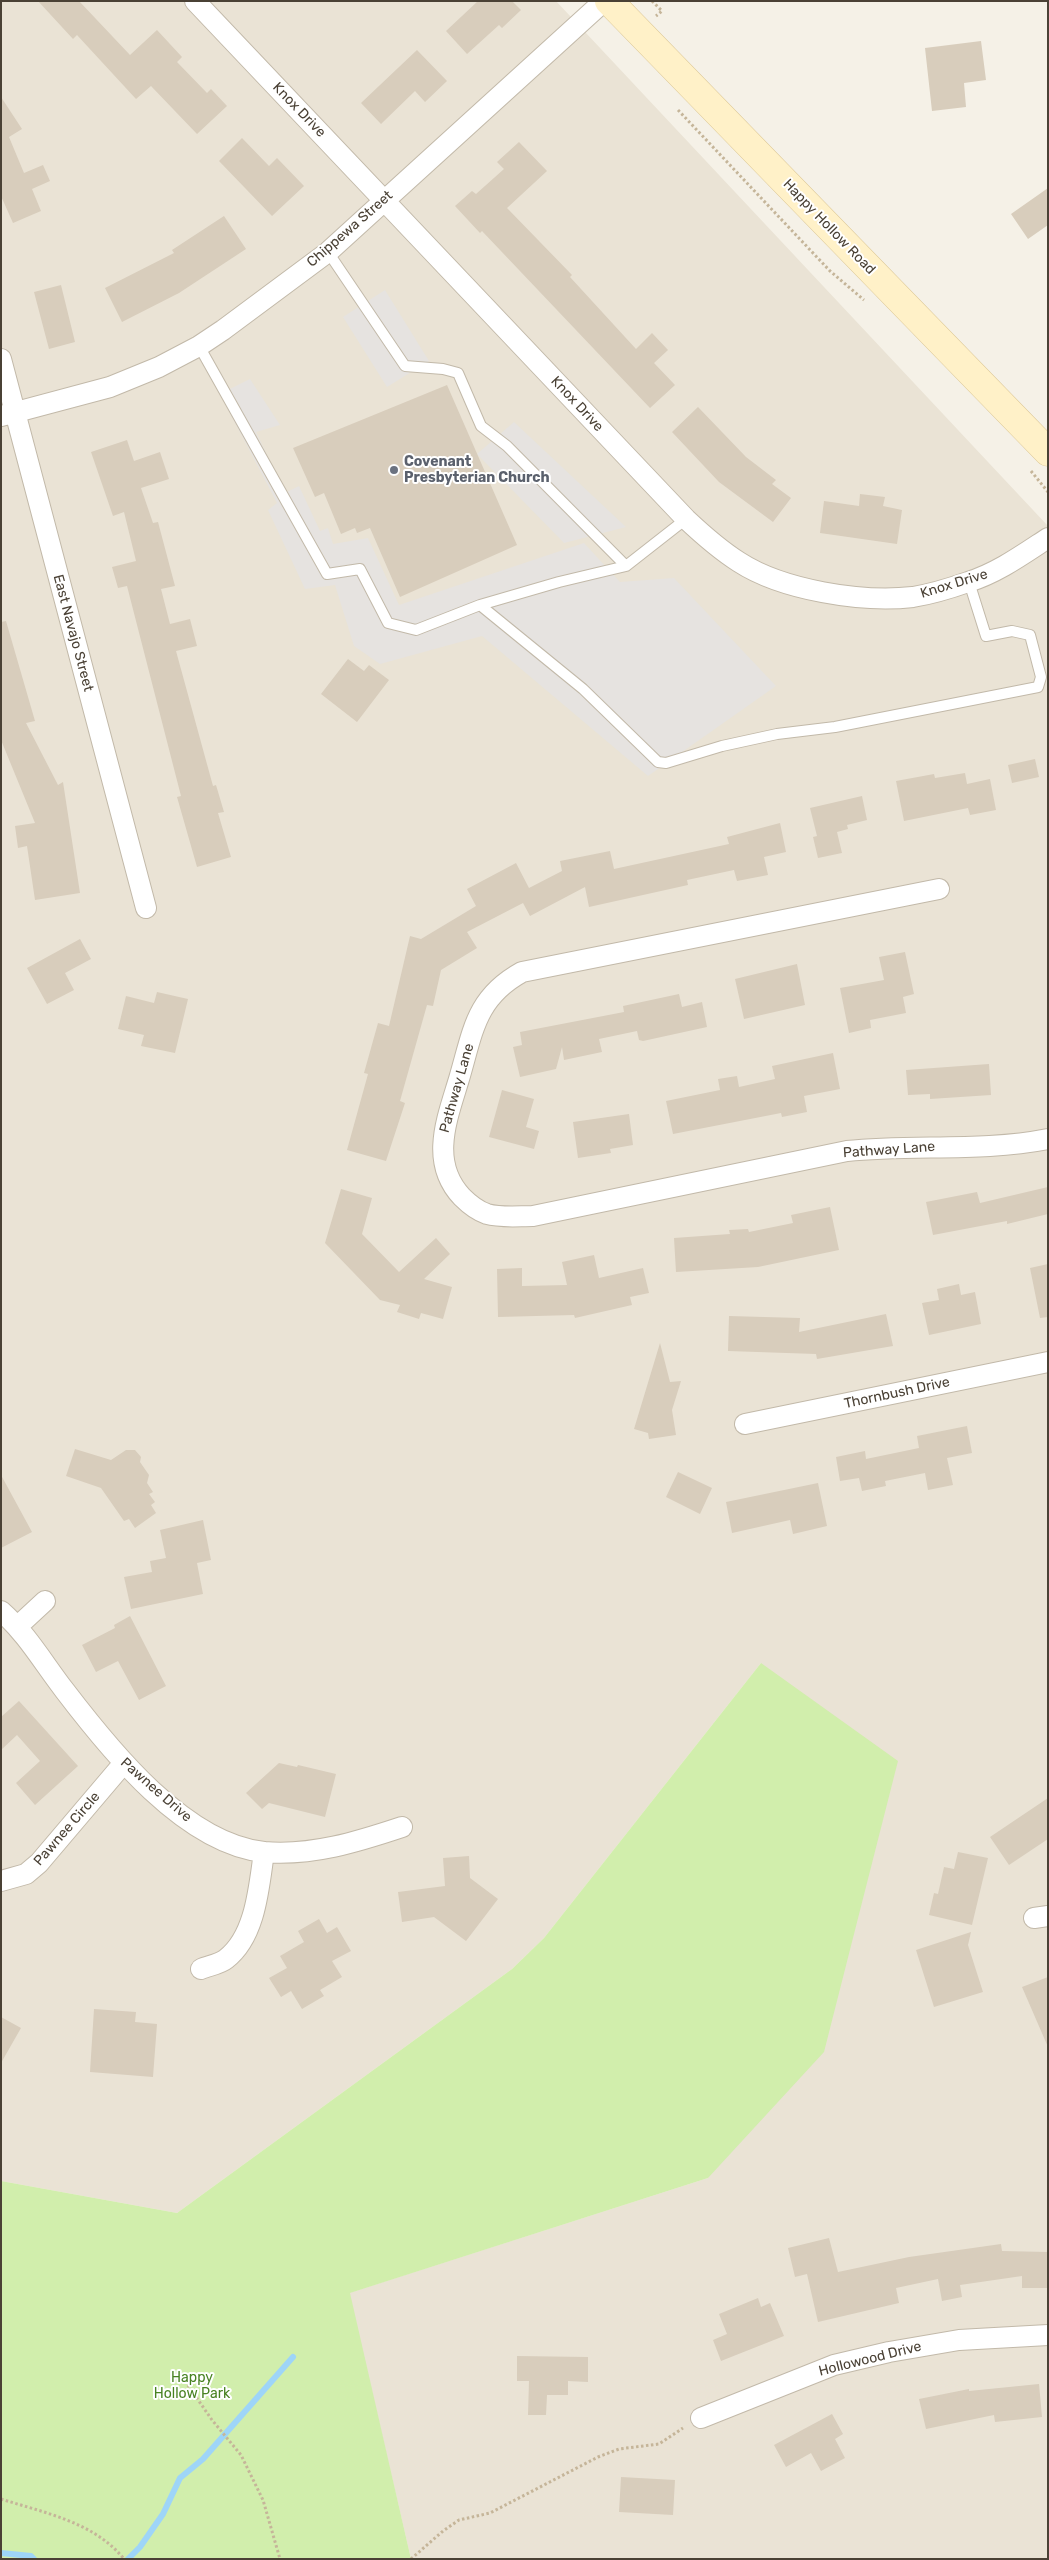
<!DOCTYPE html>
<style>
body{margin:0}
#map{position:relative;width:1049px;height:2560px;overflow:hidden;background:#f5f1e7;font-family:Rubik,sans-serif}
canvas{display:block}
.frame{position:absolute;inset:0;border:2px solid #4a4135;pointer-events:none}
</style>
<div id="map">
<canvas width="1049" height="2560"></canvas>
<div class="frame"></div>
</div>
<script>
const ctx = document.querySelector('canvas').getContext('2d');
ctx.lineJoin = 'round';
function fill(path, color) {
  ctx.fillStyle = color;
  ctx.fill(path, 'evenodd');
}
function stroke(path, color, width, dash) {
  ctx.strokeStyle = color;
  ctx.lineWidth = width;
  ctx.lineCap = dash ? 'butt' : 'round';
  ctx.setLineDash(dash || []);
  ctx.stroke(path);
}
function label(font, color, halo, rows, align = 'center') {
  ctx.font = font + ' Rubik,sans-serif';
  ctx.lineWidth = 4;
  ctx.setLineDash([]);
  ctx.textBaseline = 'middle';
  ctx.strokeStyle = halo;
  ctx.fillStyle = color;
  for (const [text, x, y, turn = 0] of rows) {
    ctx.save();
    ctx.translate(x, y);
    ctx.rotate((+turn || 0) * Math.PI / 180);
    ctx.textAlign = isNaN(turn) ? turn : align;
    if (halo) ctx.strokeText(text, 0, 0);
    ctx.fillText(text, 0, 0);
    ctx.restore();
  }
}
const residential = new Path2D(`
 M1,1H556L1048,526V2559H411L349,2293L708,2178L761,1663L544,1938L512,1969L177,2213L1,2181Z`);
const green = new Path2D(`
 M761,1663L898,1761L824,2052L708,2178L350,2293L411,2559H1V2181L177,2213L512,1969L544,1938Z`);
const parking = new Path2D(`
 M385,290L429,361L387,387L343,317Z
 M250,379L280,425L256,432L285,493L299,486L320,531L328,528L333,544L368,538L399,605L584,543L620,582L674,578L776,686L648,776L482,636L380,664L354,646L335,585L305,589L268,510L277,503L220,394Z
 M514,422L626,527L564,543L477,454Z`);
const stream = new Path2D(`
 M1,2553L31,2556L34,2559
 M128,2559L140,2547L163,2514L180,2478L203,2459L293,2357`);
const building = new Path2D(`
 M38,1H79L130,55L157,30L182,57L177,62L207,93L211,89L227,106L197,134L151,86L136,99L77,35L73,39Z
 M478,1H512L521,10L502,28L499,25L467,54L446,31Z
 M981,41L986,80L964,83L966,107L932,111L925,48Z
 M417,50L447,81L425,102L415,91L381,124L361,103Z
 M1,97L22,129L9,137L24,173L43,165L50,181L32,189L41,211L13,223L1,196Z
 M242,138L269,166L277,158L304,186L272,216L219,161Z
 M519,142L547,171L507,208L572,275L570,277L636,349L652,333L668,350L654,363L675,385L650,408L482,231L480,233L455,206L472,191L476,194L504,169L497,162Z
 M1048,188V225L1028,239L1011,214Z
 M224,216L246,249L179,293L122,322L105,288L174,253L172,250Z
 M61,285L75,342L49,349L34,292Z
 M447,385L517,545L400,597L370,528L357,533L355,528L341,534L324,493L315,497L293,448Z
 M698,407L746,457L776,480L772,484L791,498L773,522L719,482L672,432Z
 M127,440L134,461L160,452L169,479L141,488L153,523L158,522L175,586L161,589L170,624L190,619L197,646L176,651L213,786L216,785L224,812L218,813L231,857L197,867L177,797L181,796L127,586L118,588L112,567L136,561L124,512L113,516L91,452Z
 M860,494L885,497L883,506L902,510L897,544L820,533L824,501L859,506Z
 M6,621L35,721L26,723L58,785L63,782L80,893L35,900L27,846L18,848L15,826L35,823L1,740V622Z
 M348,659L364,671L369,665L389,680L357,722L321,694Z
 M1035,759L1039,777L1012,783L1008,765Z
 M965,773L967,784L990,779L996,810L970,815L968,808L904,821L896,781L934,774L935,778Z
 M862,796L867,820L847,825L848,829L837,832L842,853L818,858L813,837L817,836L810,808Z
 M780,823L786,852L764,857L768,875L737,881L734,870L687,880L688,885L589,907L585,887L530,916L523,903L467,932L477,948L441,970L433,1006L427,1005L400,1101L405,1103L386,1161L347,1150L368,1074L364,1073L378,1023L389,1026L410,936L421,939L476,906L467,889L516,863L529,888L562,871L560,861L610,851L614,869L729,844L727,837Z
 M80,939L91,959L65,973L74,990L47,1004L27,968Z
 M905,952L914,994L903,997L906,1013L870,1020L871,1028L849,1033L840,988L884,980L879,957Z
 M797,964L805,1005L744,1019L735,979Z
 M157,992L188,999L175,1053L141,1046L144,1035L118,1029L126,996L154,1003Z
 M679,994L682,1007L702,1002L707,1027L643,1041L639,1040L637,1031L599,1039L602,1052L564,1060L562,1047L556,1069L520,1077L513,1047L522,1045L520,1032L624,1012L623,1006Z
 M833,1053L840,1089L804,1096L807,1112L782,1117L781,1113L673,1134L666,1101L720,1090L718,1079L737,1076L739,1087L775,1079L772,1066Z
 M989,1064L991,1095L930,1099V1094L908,1095L906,1070Z
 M502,1090L534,1099L526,1127L539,1131L534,1149L489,1137Z
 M629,1114L633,1145L610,1149L611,1153L578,1158L573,1122Z
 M1048,1187V1214L1007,1224V1221L933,1235L926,1202L977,1192L980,1203Z
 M341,1189L372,1198L362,1234L399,1272L436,1238L450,1254L424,1279L452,1287L443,1319L421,1313L419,1319L397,1312L400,1305L380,1300L325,1243Z
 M830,1207L839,1250L758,1267L676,1272L674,1238L730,1234L729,1230L748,1229L749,1232L793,1223L791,1215Z
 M594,1255L599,1278L643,1268L649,1293L630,1297L632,1305L575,1318L574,1315L498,1317L497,1269L522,1268V1286L567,1285L562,1262Z
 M1048,1264V1317L1040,1318L1030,1268Z
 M959,1284L961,1295L975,1292L981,1324L929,1335L922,1303L939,1300L937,1289Z
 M886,1314L893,1346L817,1359L816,1354L728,1351L729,1316L800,1318L799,1332Z
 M660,1343L670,1382L681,1381L672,1410L676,1435L649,1439L648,1433L634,1429Z
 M967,1426L972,1453L947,1458L953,1485L928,1490L925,1473L885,1481L886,1486L862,1491L859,1478L840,1481L836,1457L865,1451L866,1459L919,1448L917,1436Z
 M75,1449L111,1460L126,1450H135L141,1457L140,1462L149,1475L147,1483L153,1492L149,1494L155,1502L151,1505L156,1513L135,1528L129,1519L124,1521L101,1488L66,1476Z
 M678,1472L712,1488L700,1514L666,1497Z
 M1,1475L32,1532L1,1548Z
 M818,1483L827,1526L793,1534L790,1520L732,1533L726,1502Z
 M203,1520L211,1560L197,1563L203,1594L131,1609L124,1577L152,1572L150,1561L166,1558L160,1530Z
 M130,1616L166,1686L139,1700L118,1661L96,1672L82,1645L115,1628L114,1625Z
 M19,1701L78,1766L35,1805L16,1783L40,1761L17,1735L1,1750V1717Z
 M279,1763L297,1767L298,1765L336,1774L325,1817L269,1803L262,1809L246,1793Z
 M1048,1798V1839L1009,1865L990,1837Z
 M958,1852L988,1858L972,1925L929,1915L934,1893L938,1894L944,1867L954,1869Z
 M469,1856L470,1878L498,1899L466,1941L434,1917L402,1922L398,1892L445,1886L443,1858Z
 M319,1919L327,1933L337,1927L351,1951L332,1961L342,1977L320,1990L324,1996L302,2009L291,1991L281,1997L269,1978L287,1968L280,1956L304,1942L298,1931Z
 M971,1932L968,1945L983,1992L934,2007L916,1950Z
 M1048,1977V2047L1022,1987Z
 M94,2009L136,2012L135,2022L157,2024L153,2077L90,2072Z
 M1,2017L21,2028L1,2063Z
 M829,2238L838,2272L909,2257L1001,2244L1002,2251L1048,2252V2288H1022V2276L960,2285L962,2297L942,2301L938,2279L896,2288L899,2303L818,2322L807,2274L795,2277L788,2248Z
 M758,2298L761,2307L770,2303L784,2336L721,2361L713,2340L727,2334L719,2314Z
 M517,2356L588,2357V2382L568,2381V2395H547L546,2415H528L529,2381H517Z
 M1039,2384L1042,2417L995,2422L994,2415L926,2429L919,2399L969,2389V2391Z
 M832,2414L843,2434L835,2439L845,2458L821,2471L811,2453L786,2467L774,2445Z
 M621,2477L675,2480L673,2515L619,2512Z`);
const path = new Path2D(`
 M652,1L662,11L656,16
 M678,110L830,271L864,300
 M1031,471L1048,492
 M185,2381L212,2420L241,2455L263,2500L280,2559
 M1,2499C45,2513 94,2522 124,2559
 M411,2559L443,2531L459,2520L490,2513L598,2457L619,2449L659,2444L683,2428`);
const service = new Path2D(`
 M328,252L405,366L443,369L458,373L481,426L507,446L626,566
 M199,346L327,574L360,569L388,623L416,630L480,605L559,582L626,566L686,519
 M480,605L583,689L658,762L666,763L722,746L777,734L835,727L1038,687L1041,677L1030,635L1012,631L986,636L969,582`);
const minor = new Path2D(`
 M195,1L686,519C703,535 720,550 739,562C782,590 862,603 913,597C931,594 951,588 968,582C997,573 1022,555 1048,538
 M1,359L146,908
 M1,416L110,387L159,367L199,346L223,330L328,252L604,1
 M939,889L522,972C475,998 473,1032 459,1079C447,1119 429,1162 462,1197C469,1204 478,1211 487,1214C501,1218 518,1216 533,1216L847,1151C913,1144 982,1152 1048,1139
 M745,1424L1048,1362
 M1,1611C27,1634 44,1664 65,1691C110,1750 185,1844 264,1852C312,1856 357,1842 402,1827
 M18,1626L45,1601
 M1,1881L26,1874L39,1863L123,1764
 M1034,1918L1048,1916
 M201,1969C208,1966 220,1964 226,1959C256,1936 259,1886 264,1852
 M701,2418L834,2365L889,2352L959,2340L1048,2335`);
const secondary = new Path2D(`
 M609,1L1048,452`);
const markers = [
 [394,470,5,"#6b7280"]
];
const streetNames = [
 ["Knox Drive",299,110,46],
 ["Happy Hollow Road",829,227,46],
 ["Chippewa Street",350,229,-41],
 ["Knox Drive",577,404,47],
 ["Knox Drive",954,584,-17],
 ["East Navajo Street",73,633,75],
 ["Pathway Lane",457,1088,-74],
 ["Pathway Lane",889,1150,-4],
 ["Thornbush Drive",897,1393,-12],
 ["Pawnee Drive",156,1790,41],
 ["Pawnee Circle",67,1829,-49],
 ["Hollowood Drive",870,2359,-14]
];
const worshipNames = [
 ["Covenant",404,462],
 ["Presbyterian Church",404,478]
];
const parkNames = [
 ["Happy",192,2378],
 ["Hollow Park",192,2394]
];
fill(residential, '#eae3d5');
fill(green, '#d1eeac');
fill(parking, '#e6e3e0');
stroke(stream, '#9ed5f8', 6);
fill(building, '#d8cdbc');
stroke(service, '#c2b9a9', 12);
stroke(minor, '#c2b9a9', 22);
stroke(secondary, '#dac593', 29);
stroke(path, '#c5b599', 3, [2.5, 2.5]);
stroke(service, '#fff', 10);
stroke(minor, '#fff', 20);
stroke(secondary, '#fff1c8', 28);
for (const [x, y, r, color] of markers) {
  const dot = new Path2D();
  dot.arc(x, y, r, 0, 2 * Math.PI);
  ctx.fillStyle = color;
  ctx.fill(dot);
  stroke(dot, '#fff', 2);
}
label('14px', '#4a4135', '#fff', streetNames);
label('bold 14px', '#5b616d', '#fff', worshipNames, 'left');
label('14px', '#488222', '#fff', parkNames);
</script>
